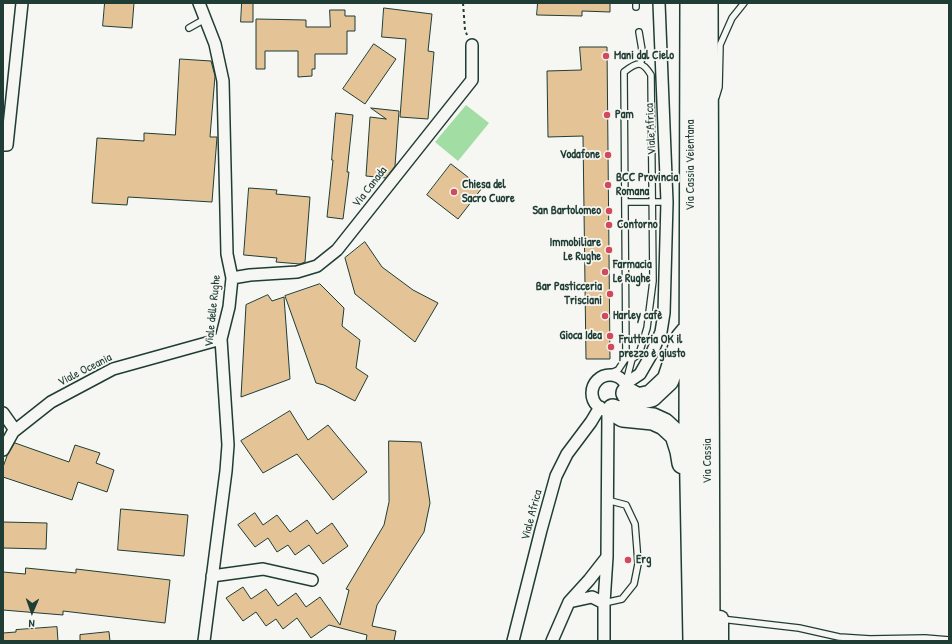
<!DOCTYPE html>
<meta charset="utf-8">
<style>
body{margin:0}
#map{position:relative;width:952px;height:644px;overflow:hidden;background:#f6f6f2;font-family:"Patrick Hand",sans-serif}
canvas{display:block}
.frame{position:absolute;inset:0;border:4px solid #1f3d34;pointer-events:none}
.north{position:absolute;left:12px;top:592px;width:40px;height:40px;-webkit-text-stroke:3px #f6f6f2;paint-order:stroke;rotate:182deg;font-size:11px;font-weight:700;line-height:16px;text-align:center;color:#1f3d34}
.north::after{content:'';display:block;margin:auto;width:14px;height:18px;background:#1f3d34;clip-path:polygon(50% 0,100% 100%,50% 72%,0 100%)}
</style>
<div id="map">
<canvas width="952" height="644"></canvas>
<div class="frame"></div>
<div class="north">N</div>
</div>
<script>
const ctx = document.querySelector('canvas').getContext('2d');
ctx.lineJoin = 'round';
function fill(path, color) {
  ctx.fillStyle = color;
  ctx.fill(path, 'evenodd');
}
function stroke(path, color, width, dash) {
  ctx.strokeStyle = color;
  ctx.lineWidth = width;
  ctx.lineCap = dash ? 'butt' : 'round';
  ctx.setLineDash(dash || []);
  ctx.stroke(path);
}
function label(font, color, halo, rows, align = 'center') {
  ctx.font = font + ' "Patrick Hand",sans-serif';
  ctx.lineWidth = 3.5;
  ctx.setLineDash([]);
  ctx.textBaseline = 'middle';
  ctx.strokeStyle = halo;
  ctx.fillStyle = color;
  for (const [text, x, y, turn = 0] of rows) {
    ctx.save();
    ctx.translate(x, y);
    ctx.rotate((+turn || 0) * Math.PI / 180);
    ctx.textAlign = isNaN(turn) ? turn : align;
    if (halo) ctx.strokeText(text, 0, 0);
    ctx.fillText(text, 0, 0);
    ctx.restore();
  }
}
const green = new Path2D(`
 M466,105L489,123L458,161L435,142Z`);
const building = new Path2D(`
 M105,3H134L132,28L103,26Z
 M242,3H253V22H241Z
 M538,3H610V12L582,11V16L537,15Z
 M384,8L432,14L428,51L434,52L428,119L400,117L406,39L382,37Z
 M330,10H345V16H355V31H347V54H315V69H312V76L298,77V51H265V69H256V19L306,20V27H330Z
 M374,44L396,59L365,104L343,89Z
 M580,47H607L610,359H586L583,136L548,137L547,71L581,70Z
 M180,59L211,61L215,76L210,137H217L212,202L128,197L127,205L92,203L97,138L144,141V133L175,135Z
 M371,108L399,111L395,166L386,178L366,176L370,117L386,119Z
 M336,113L353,115L347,172H349L343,219L327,217L333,160H332Z
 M451,164L482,188L458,219L427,195Z
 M249,188L277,190L276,194L310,197L305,262L300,264L276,262L277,258L244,255Z
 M365,242L382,267L413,290L438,303L415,342L355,294L345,258Z
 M320,284L344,308L342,326L360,340L356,368L368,376L355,401L324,385L316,383L285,296Z
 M268,295L272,301L284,297L290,379L241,397L246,305Z
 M290,411L308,440L328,425L367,472L333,500L297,454L263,473L241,441Z
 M389,441L421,442L430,503L424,532L377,605L372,626L396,631L394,641H366L367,635L329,625L311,638L297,618L283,629L276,619L266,626L256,612L243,621L226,598L243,587L251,599L266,589L278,606L296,593L306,607L320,597L340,625L349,590L346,589L384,525L389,502Z
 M15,443L69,462L75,445L100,453L96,463L114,470L107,492L78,482L72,500L3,477V467L7,456Z
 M121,509L188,515L184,556L118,550Z
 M255,513L263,525L277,515L290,532L307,520L317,534L332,523L348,546L323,564L309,545L295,555L288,545L277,552L268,538L255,547L238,525Z
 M3,522L47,523L46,549L3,548Z
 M26,568L76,573V569L170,580L165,623L63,611V615L3,610V572L25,574Z
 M57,627L58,641H3V633L16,632V630Z
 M109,632L110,641H80V635Z`);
const path = new Path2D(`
 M463,3L465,30L467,35`);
const lane = new Path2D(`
 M636,7V3
 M189,28L205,19
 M639,32L643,56L640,64
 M716,97L719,87L720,45L732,18L744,3
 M625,202H667
 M606,375L618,370L626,358L624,72C637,62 642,60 651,75L653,281L647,328L639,354L632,359H629L626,358
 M624,379L627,378L632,359
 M604,603L622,599L634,584L638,564L637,549L635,524L626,505L607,500
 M721,619L799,628L839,637L870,639L925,638L949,640`);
const street = new Path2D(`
 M199,3L215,44L223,81L227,254L232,278L229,307L221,339L228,445L226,471L204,641
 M3,145H7L22,3
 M232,278L250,275L297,272L317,266L337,250L472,80V45
 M592 393a18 18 0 1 1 36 0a18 18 0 1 1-36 0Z
 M625,384L640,374L651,355L661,332L664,313L667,202L659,3
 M3,413L15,430
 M3,450L13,432L51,402L113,369L221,339
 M212,576L263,569L312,580
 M569,602L589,580L607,557
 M604,603L607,557L608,410
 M513,641L541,530L556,476L567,454L591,422L600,407
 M552,641L569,602L592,597L604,603V641`);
const secondary = new Path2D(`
 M720,619V641`);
const highway = new Path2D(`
 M691,3L690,431L694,641
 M707,3L709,641
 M627,393L638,399L651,396L668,380L682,338L687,332
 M613,410L623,416L653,419L664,424L676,435L681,451L683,463`);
const markers = [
 [606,56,4,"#d1495b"],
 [607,115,4,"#d1495b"],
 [608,155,4,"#d1495b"],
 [608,185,4,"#d1495b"],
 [454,192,4,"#d1495b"],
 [609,211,4,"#d1495b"],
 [609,225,4,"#d1495b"],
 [609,250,4,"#d1495b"],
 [605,272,4,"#d1495b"],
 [610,294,4,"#d1495b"],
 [605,316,4,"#d1495b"],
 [610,336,4,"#d1495b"],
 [611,347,4,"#d1495b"],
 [628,560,4,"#d1495b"]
];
const poiNames = [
 ["Mani dal Cielo",614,56],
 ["Pam",615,115],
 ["Vodafone",600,155,"right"],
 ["BCC Provincia",616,178],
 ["Romana",616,192],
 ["Chiesa del",462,185],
 ["Sacro Cuore",462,199],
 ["San Bartolomeo",601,211,"right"],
 ["Contorno",617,225],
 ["Immobiliare",601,243,"right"],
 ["Le Rughe",601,257,"right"],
 ["Farmacia",613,265],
 ["Le Rughe",613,279],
 ["Bar Pasticceria",602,287,"right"],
 ["Trisciani",602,301,"right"],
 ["Harley cafè",613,316],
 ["Gioca Idea",602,336,"right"],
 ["Frutteria OK il",619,340],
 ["prezzo è giusto",619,354],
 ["Erg",636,560]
];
const streetNames = [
 ["Viale Africa",651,129,-93],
 ["Via Cassia Veientana",691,165,-90],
 ["Via Canada",370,187,-52],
 ["Viale delle Rughe",213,311,-84],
 ["Viale Oceania",85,370,-27],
 ["Via Cassia",708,461,-90],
 ["Viale Africa",532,515,-75]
];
fill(green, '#a2dda3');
fill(building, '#e4c497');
stroke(building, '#1f3d34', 1);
stroke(lane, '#1f3d34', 8);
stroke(street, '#1f3d34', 14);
stroke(secondary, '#1f3d34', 19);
stroke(highway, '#1f3d34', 24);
stroke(path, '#1f3d34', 2, [3, 3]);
stroke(lane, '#f6f6f2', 5.5);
stroke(street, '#f6f6f2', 11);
stroke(secondary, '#f6f6f2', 16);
stroke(highway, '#f6f6f2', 21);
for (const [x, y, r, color] of markers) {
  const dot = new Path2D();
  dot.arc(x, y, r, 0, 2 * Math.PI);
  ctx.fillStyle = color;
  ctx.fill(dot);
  stroke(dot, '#f6f6f2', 1.5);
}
label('bold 12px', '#1f3d34', '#f6f6f2', poiNames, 'left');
label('12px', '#1f3d34', '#f6f6f2', streetNames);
</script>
